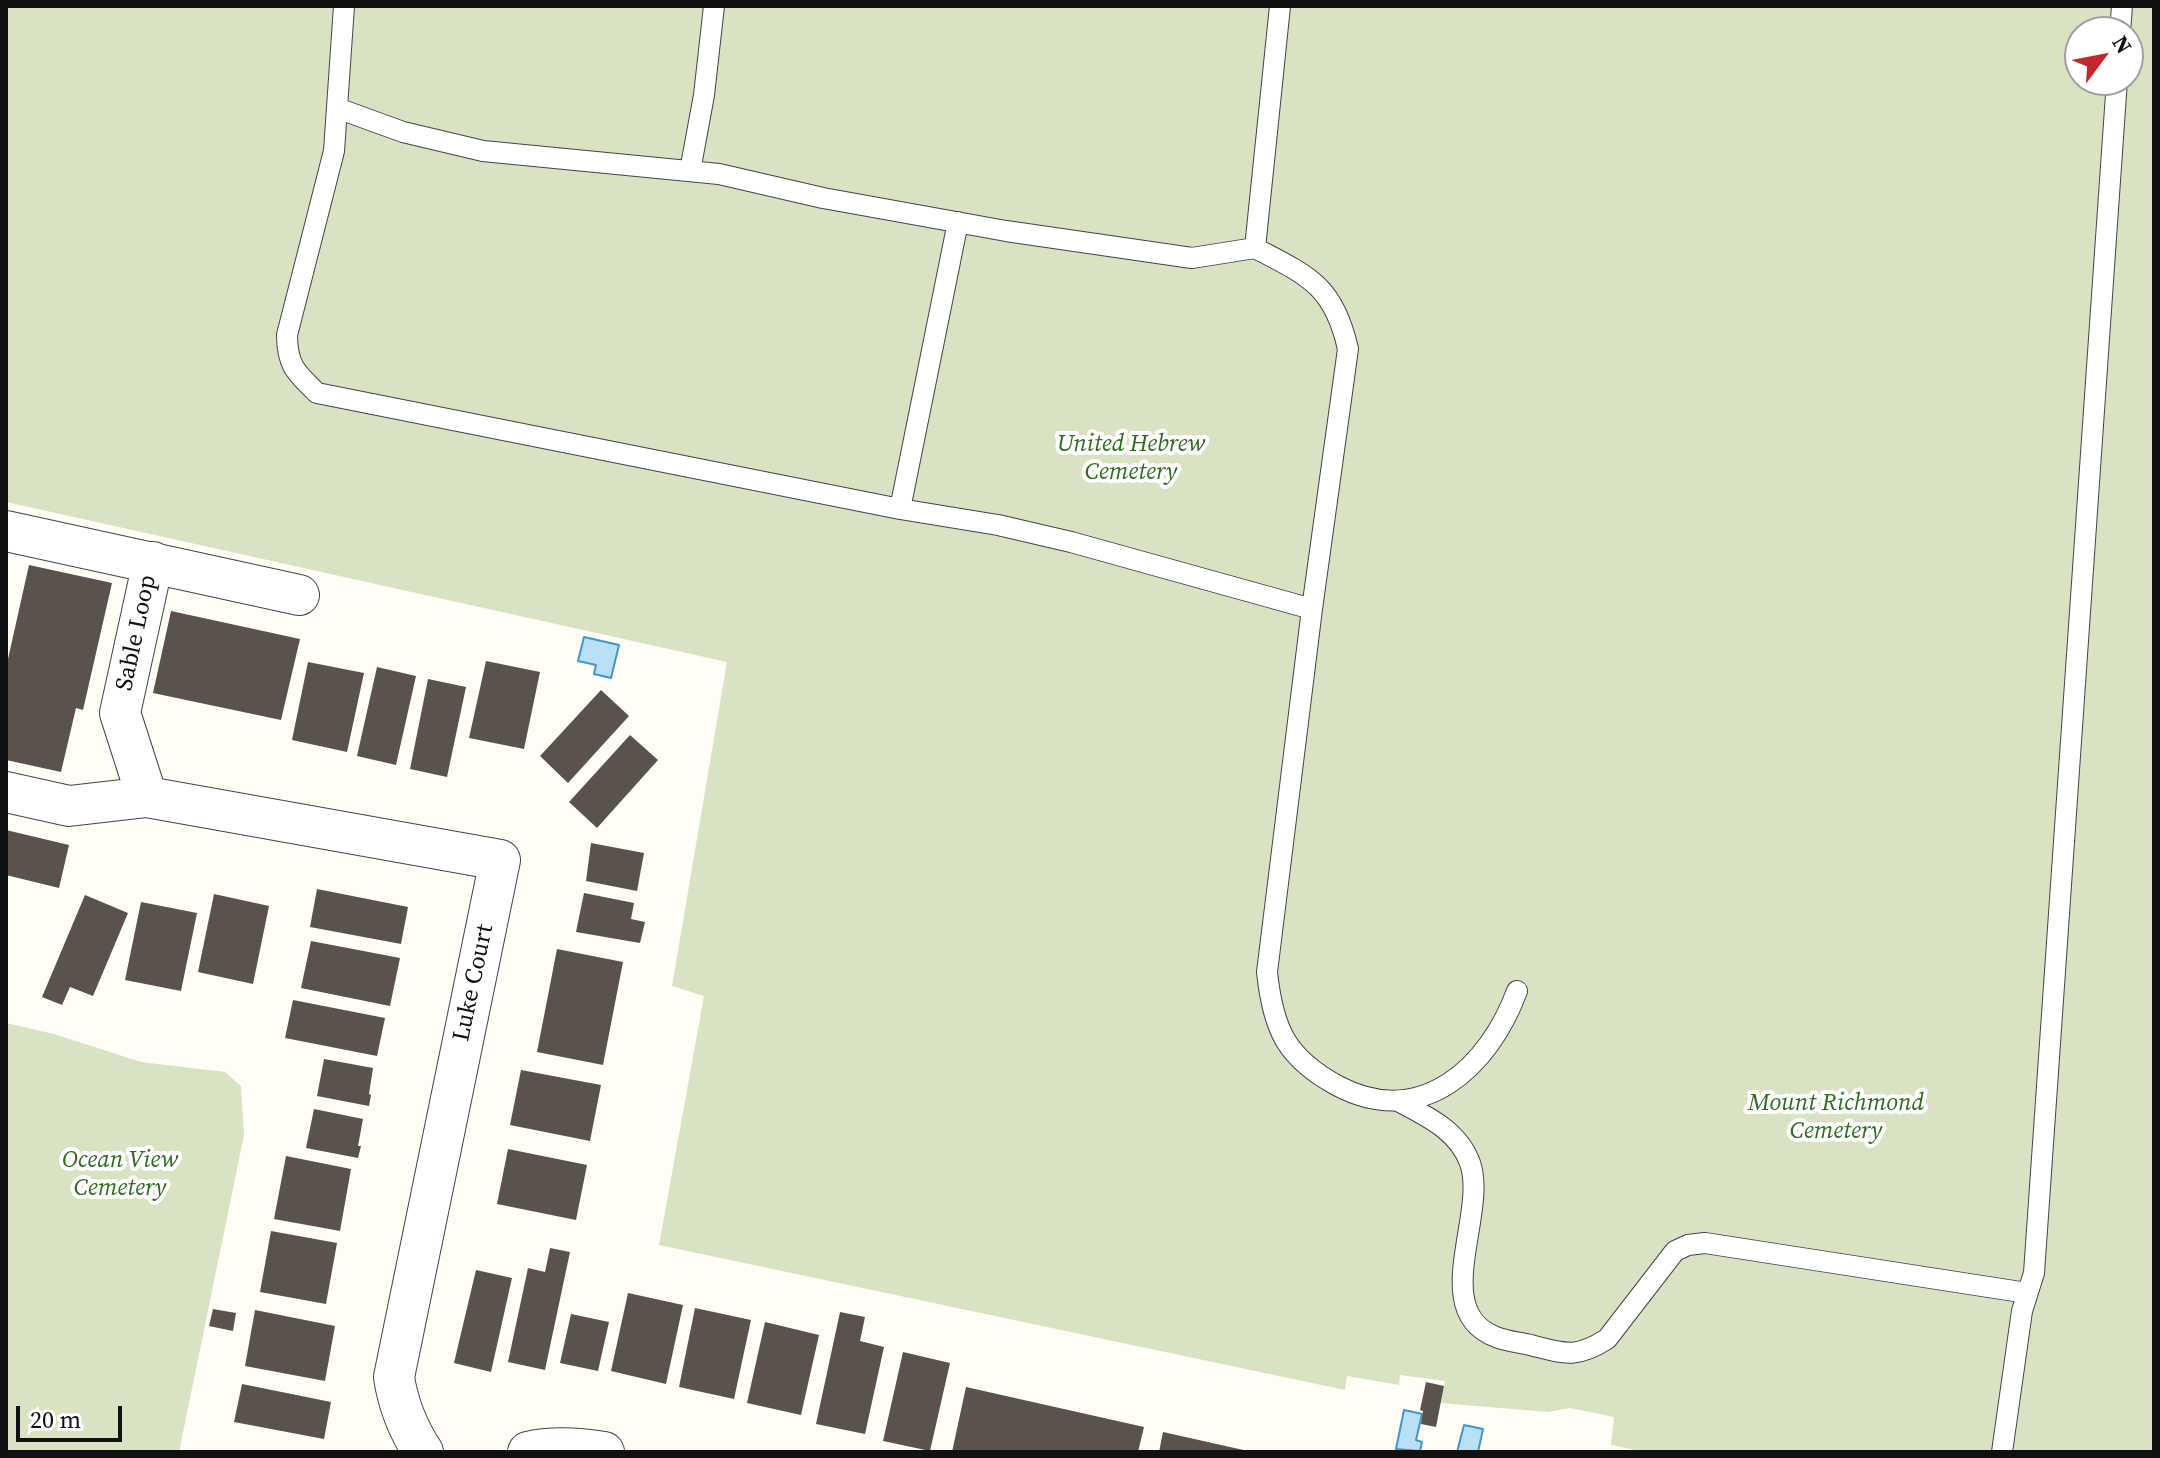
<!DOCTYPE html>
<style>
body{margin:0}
#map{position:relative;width:2160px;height:1458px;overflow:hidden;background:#fffdf5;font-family:"Source Serif 4",serif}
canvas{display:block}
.frame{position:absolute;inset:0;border:8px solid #111;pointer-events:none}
.north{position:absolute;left:2064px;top:16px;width:80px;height:80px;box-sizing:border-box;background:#fff;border:2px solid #a0a0a0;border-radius:50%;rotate:58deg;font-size:22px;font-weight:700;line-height:32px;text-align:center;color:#111}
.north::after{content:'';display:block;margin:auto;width:28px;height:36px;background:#c4262e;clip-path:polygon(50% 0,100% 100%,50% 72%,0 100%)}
.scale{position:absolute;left:16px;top:1406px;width:106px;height:36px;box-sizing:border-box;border:4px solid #111;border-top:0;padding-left:10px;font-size:24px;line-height:28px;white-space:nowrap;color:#111;-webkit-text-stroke:6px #fff;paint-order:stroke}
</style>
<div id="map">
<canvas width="2160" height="1458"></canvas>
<div class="frame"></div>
<div class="north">N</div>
<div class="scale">20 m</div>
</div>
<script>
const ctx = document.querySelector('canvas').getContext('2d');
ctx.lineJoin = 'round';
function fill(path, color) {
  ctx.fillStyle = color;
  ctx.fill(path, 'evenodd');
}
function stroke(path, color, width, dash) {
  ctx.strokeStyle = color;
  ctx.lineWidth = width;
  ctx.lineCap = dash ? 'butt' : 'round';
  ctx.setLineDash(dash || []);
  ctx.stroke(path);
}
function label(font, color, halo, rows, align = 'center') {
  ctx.font = font + ' "Source Serif 4",serif';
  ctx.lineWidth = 8;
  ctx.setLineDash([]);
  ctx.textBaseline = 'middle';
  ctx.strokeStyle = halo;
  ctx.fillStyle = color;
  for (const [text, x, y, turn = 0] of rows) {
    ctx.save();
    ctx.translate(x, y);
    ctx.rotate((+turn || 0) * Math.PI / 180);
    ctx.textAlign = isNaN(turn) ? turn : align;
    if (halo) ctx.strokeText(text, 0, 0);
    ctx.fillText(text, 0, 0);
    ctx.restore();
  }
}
const cemetery = new Path2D(`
 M6,6H2154V1452H1644L1611,1445L1614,1417L1570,1408L1548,1412L1441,1403L1445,1381L1400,1375L1399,1385L1347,1376L1345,1390L659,1245L704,996L672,986L727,662L6,502ZM2080,32H2128V80H2080Z
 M6,1023L54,1034L141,1062L225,1072L241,1086L244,1135L179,1452H6Z`);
const water = new Path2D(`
 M584,637L619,645L611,678L594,674L596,665L578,661Z
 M1404,1410L1422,1414L1416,1440L1422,1442L1420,1451L1396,1449Z
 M1464,1425L1483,1429L1478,1452H1457Z`);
const building = new Path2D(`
 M29,565L112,583L83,710L76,708L61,772L6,760V668Z
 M171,611L300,639L281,720L153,693Z
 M486,661L540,672L524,749L469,738Z
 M308,662L364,673L347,752L292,740Z
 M377,667L416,676L396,765L357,756Z
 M428,679L466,687L447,777L410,769Z
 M601,690L629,716L568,783L540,756Z
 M630,735L658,760L597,828L569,802Z
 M6,830L69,845L59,888L6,875Z
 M591,843L644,853L637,891L586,881Z
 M317,889L408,907L401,944L310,927Z
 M584,893L634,903L631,919L645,922L640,943L576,932Z
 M214,894L269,906L253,984L198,972Z
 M85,895L128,913L93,996L70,987L62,1005L42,997Z
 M141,902L197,913L181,991L125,980Z
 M311,941L400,958L390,1006L301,988Z
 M557,949L623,962L603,1065L537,1052Z
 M293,1000L385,1018L377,1056L285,1038Z
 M324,1059L373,1068L369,1094L371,1095L369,1106L317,1096Z
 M521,1070L601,1085L590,1141L510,1125Z
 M314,1109L363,1119L358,1146H361L358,1158L306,1148Z
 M508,1149L587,1165L576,1220L497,1204Z
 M286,1156L351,1169L340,1231L274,1219Z
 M271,1231L337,1243L326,1304L260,1292Z
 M550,1248L570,1252L545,1370L508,1362L528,1268L545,1272Z
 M476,1270L512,1278L491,1372L454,1363Z
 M628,1293L683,1305L666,1384L611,1371Z
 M695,1308L751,1320L734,1399L679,1387Z
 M213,1309L236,1313L233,1331L209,1326Z
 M255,1310L335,1326L325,1381L245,1366Z
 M840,1312L865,1317L860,1341L884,1347L865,1434L816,1424Z
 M571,1314L609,1322L598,1371L560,1363Z
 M765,1322L819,1335L801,1415L747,1403Z
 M903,1352L950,1363L930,1451L883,1441Z
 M1426,1382L1444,1386L1436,1427L1421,1424L1423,1411L1420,1410Z
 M242,1384L331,1402L324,1439L234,1422Z
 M966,1387L1144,1427L1138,1452H952Z
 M1163,1432L1248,1451V1452H1159Z`);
const lane = new Path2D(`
 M344,6L334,151L287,335C287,365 296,373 317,393L900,509L998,525L1071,542L1312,609
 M1280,6L1255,248C1309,276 1334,286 1348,349L1312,609L1267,972C1273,1029 1286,1058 1338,1086C1422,1130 1489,1067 1517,991
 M2120,32L2122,6
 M337,108L403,132L483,151L719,174L823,198L1006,231L1192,258L1255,248
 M690,171L704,95L714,6
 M900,509L958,222
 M1398,1101C1426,1116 1458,1130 1470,1163C1488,1214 1428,1311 1496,1337C1506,1341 1516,1342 1526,1344C1563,1353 1574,1360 1607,1339L1675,1251L1688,1245L1705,1243L2027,1293
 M2002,1452L2022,1311L2034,1273L2117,80`);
const street = new Path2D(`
 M6,531L299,595
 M6,792L69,806L147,797L500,860L394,1377C398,1404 408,1429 423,1452
 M147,797L120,713L153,562
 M528,1452C553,1446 579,1448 604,1452`);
const parkNames = [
 ["United Hebrew",1131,445],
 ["Cemetery",1131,473],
 ["Mount Richmond",1836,1104],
 ["Cemetery",1836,1132],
 ["Ocean View",120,1161],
 ["Cemetery",120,1189]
];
const streetNames = [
 ["Sable Loop",137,633,-78],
 ["Luke Court",474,983,-78]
];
fill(cemetery, '#d9e3c4');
fill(water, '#b9e0f7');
stroke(water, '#3f96cf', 2);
fill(building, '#5a524d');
stroke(lane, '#444', 22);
stroke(street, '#444', 42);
stroke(lane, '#fff', 20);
stroke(street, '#fff', 40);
label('italic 24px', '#2f6b1f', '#fff', parkNames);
label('24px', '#111', '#fff', streetNames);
</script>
